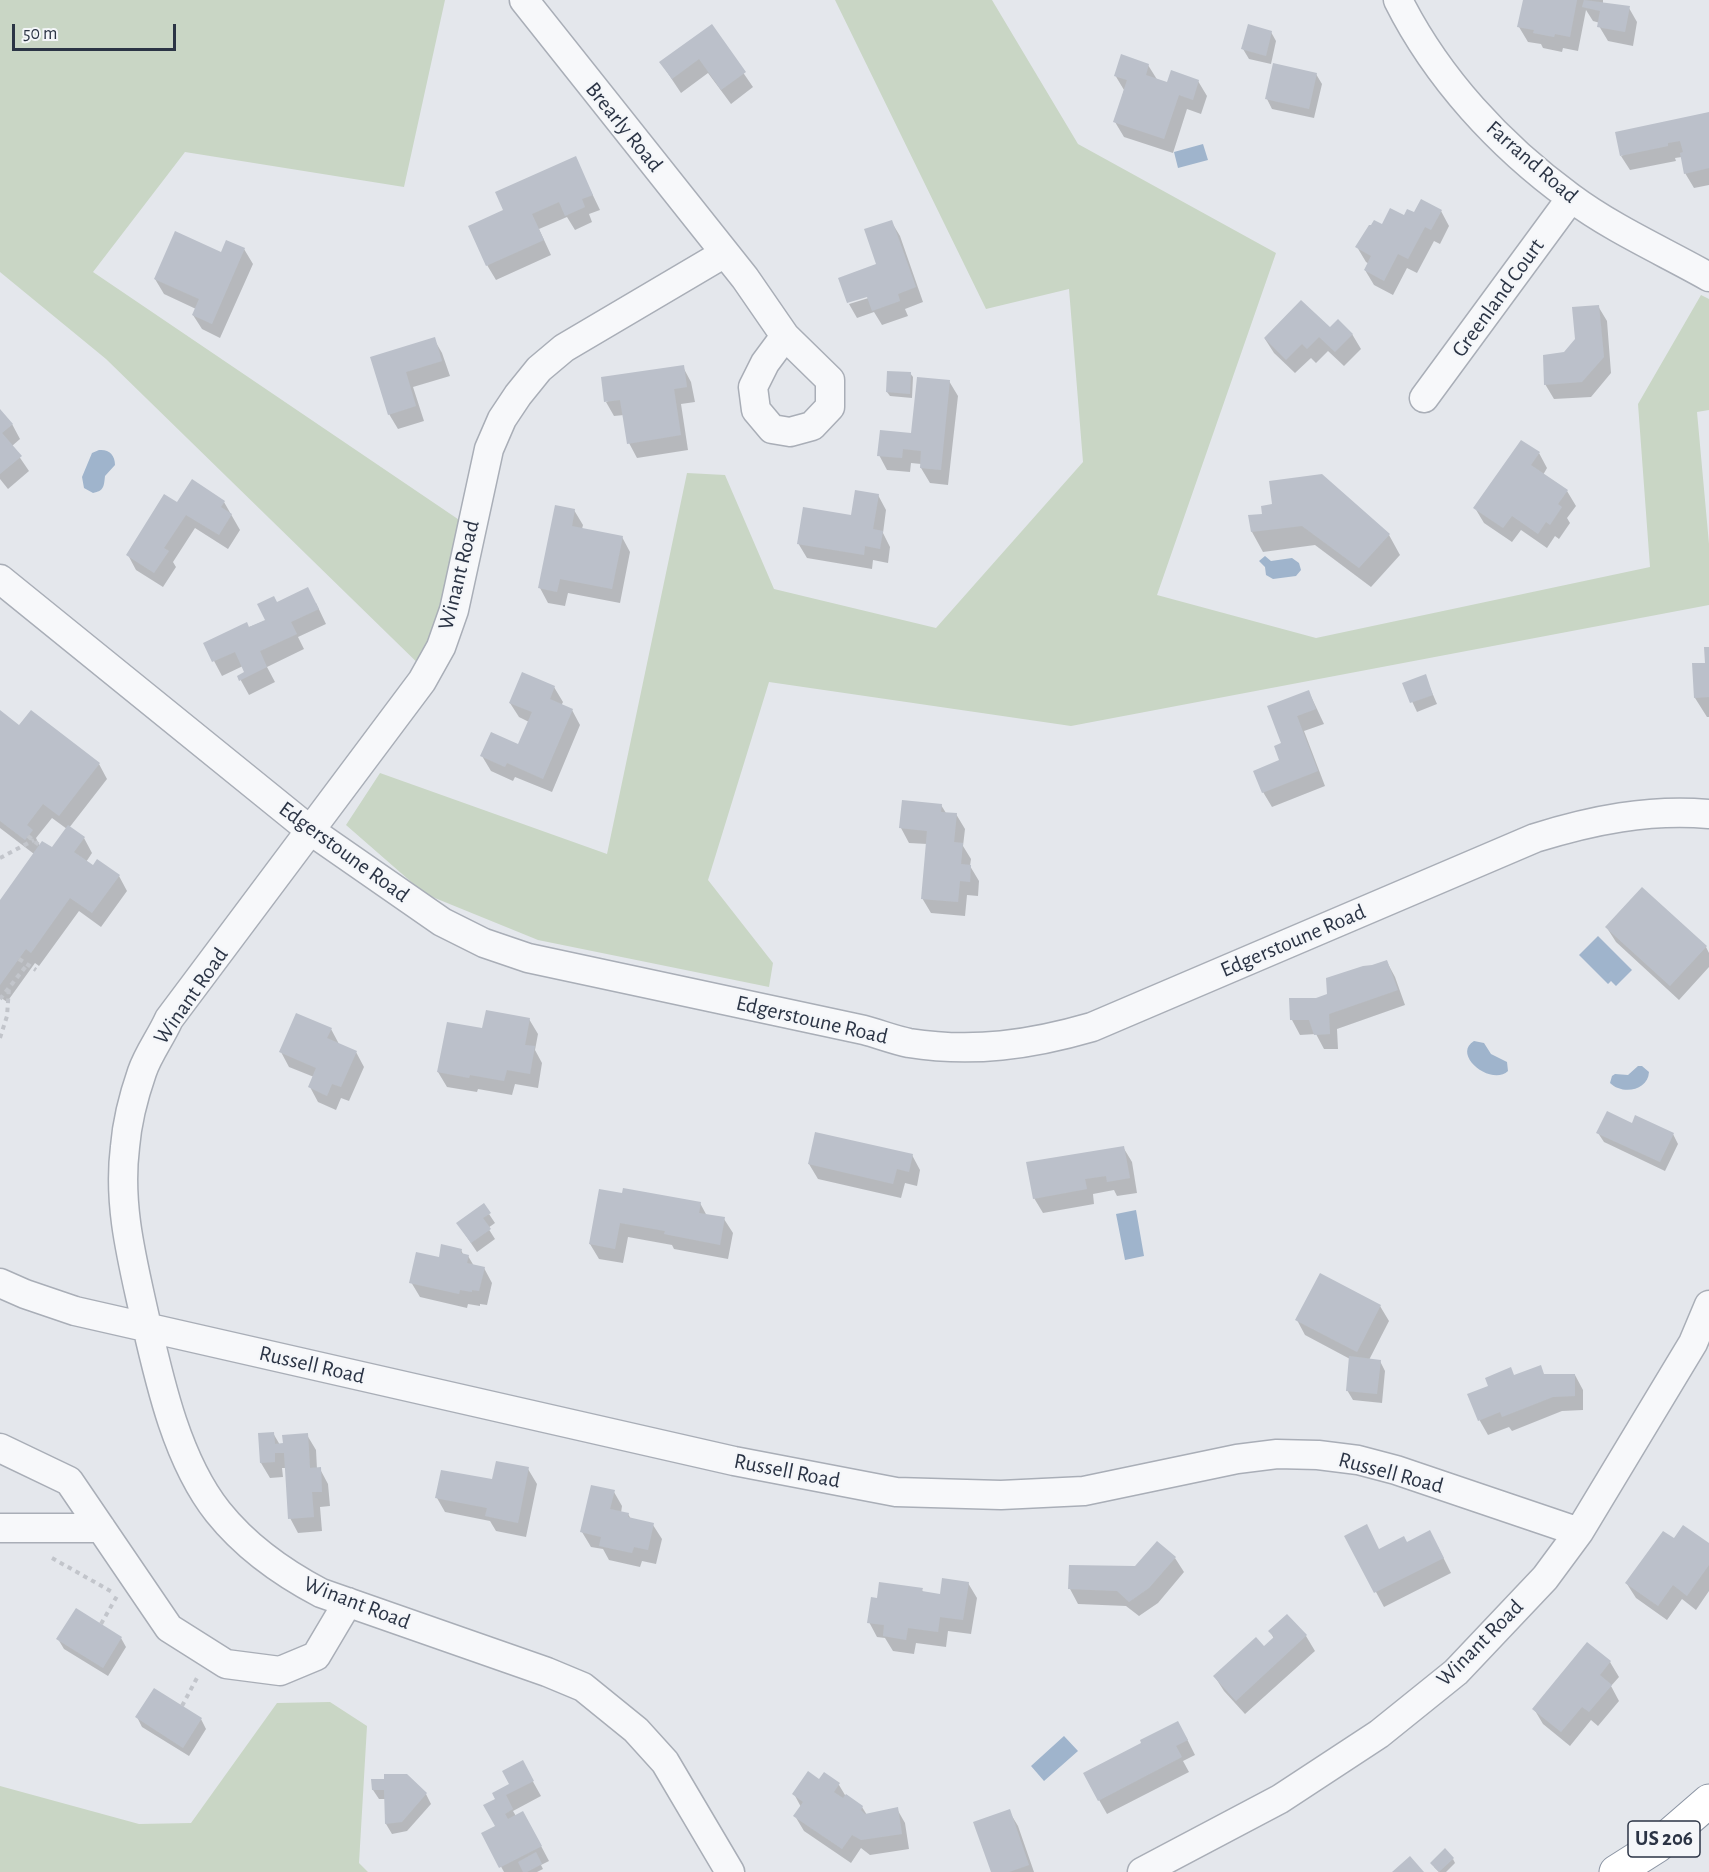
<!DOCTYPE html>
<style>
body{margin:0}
#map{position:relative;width:1709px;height:1872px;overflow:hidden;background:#e4e7ec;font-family:"Alegreya Sans",sans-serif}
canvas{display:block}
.scale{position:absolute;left:12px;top:24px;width:164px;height:27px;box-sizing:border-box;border:3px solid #2b3445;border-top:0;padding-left:8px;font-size:18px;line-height:21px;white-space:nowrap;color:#2b3445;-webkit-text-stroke:4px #f4f6f9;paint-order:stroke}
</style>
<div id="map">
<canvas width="1709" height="1872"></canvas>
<div class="scale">50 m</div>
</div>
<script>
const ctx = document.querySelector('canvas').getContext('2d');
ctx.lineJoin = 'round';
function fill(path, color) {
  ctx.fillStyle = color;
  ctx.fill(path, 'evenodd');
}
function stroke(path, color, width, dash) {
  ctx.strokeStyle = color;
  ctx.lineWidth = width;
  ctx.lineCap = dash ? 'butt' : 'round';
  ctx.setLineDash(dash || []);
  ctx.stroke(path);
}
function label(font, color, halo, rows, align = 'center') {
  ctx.font = font + ' "Alegreya Sans",sans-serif';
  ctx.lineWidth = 4.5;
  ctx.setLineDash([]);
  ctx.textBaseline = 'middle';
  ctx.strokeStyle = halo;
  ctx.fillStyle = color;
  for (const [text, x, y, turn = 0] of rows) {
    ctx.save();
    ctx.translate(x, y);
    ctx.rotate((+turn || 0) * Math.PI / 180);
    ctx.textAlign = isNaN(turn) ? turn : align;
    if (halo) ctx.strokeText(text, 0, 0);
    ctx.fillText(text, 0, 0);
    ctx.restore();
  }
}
const green = new Path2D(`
 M0,0H445L404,187L185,152L93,272L477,532L432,677L106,359L0,272Z
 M835,0H992L1078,144L1276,253L1157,595L1316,638L1650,567L1638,404L1701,295L1709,299V410L1697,412L1709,544V605L1071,726L769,682L708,880L773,963L769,987L538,940L425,894L346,825L380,773L607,854L687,473L725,475L774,589L936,628L1083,462L1069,289L986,309Z
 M330,1702L367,1726L359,1863L368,1872H0V1786L139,1824L191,1823L277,1703Z`);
const water = new Path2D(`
 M1203,144L1208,160L1178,168L1174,152Z
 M99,450C109,449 115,455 115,465L105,476C104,486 104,491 93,493L84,488L82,477L92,453Z
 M1265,556L1271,561L1292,558L1299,563L1301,570L1296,576L1273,579L1266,575L1265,567L1259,561Z
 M1598,936L1632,970L1616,986L1611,981L1608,984L1579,955Z
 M1474,1041L1484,1043L1491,1054L1507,1062L1508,1071C1492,1087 1451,1055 1474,1041Z
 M1638,1066H1642L1649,1072C1648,1091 1622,1095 1610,1083L1612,1076L1615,1074L1628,1075Z
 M1136,1210L1144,1256L1125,1260L1116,1214Z
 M1064,1736L1078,1751L1044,1781L1031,1766Z`);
const shadow = new Path2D(`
 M1524,0H1603V3L1629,8L1637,22L1633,46L1608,41L1599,26L1600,23L1593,21L1586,10L1578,51L1563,48L1562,52L1543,48L1541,44L1528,42L1519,27Z
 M711,26L753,87L731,104L708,73L681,93L661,63Z
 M1271,32L1276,41L1271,64L1249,59L1243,49Z
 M1148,65L1158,81L1168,84L1198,81L1207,96L1201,114L1187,109L1173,153L1124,137L1115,122L1124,90L1115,75Z
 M1316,74L1322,84L1314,118L1272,109L1267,99Z
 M1709,114V185L1694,188L1685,173L1682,157L1675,158L1676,161L1630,170L1621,156Z
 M575,158L600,210L589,214L592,222L575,230L567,217L539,229L551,255L496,280L487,265L505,211Z
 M1441,211L1449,226L1440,244L1434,241L1417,273L1407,268L1393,295L1374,285L1365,270L1369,264L1366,262L1357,247L1382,226L1415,214Z
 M891,221L900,236L923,302L905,309L908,316L882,325L874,312L857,318L849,304L875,296L874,293L848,301V303L840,279L878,265Z
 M244,249L253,264L220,338L202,329L193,315L196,309L164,294L155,279L222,254Z
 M1598,306L1607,321L1611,373L1591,397L1554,399L1545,384Z
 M1330,330L1352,334L1361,349L1344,366L1328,351L1316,363L1311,358L1295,373L1274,353L1265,339Z
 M434,339L442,353L450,376L413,387L424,421L398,429L389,414L372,358Z
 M683,367L691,382L695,402L681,404L688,450L637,458L629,443L624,415L614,416L606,402Z
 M910,373L913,377L912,398L890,396L887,392Z
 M949,381L958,396L948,485L930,483L921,468V464L911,463L910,472L887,470L879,455L912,435Z
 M0,411L12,424L20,439L12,446L29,471L8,489L0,479Z
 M1539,453L1547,468L1543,475L1567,491L1576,506L1567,518L1570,523L1559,539L1555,536L1547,548L1521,530L1512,542L1484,523L1475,508Z
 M193,482L224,502L240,530L228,549L195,528L173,562L176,567L163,587L136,570L128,555L178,504Z
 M878,495L886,510L883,533L890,547L888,563L873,560L872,569L807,558L798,543L852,517Z
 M574,510L583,525L582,529L622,537L630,552L620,603L568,593L565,606L548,603L540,588Z
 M1250,516L1389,535L1400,555L1371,587L1315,545L1263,552L1252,532Z
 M316,603L326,624L298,637L304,649L267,667L275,682L249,695L239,677L246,673L243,666L222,676L205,644L267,620L277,604Z
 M1709,648V717H1707L1695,698L1707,664Z
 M1425,676L1437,704L1417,712L1404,684Z
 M554,687L563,702L561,706L572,710L580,725L552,792L515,777L513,781L491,771L482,756L519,746L529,722L519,717L510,703Z
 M1309,692L1324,724L1304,731L1325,786L1272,807L1263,792L1281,761L1283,744Z
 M0,712L19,727L99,764L107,779L69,828L84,838L92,853L86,862L94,867L119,876L127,891L101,927L79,911L39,966L35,963L7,1002L0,997V902L34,854L0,828ZM52,818L67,829L53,850L40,846L36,838Z
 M941,805L946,813L956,814L965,829L963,846L971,859L970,866L979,881L978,896L967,895L965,916L931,913L922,898L927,844L909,843L901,828Z
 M1607,928L1706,947L1709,953V967L1679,1000L1616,942Z
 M1387,962L1395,977L1405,1005L1337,1029L1338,1049H1324L1316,1034L1300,1035L1292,1020L1316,999L1328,995Z
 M529,1019L538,1034L535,1050L542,1063L538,1088L515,1084L512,1095L478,1089L477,1092L447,1087L438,1072L484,1030Z
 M331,1029L339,1044L356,1052L364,1067L349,1101L341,1098L336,1110L318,1102L310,1087L314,1077L289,1067L281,1052Z
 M1633,1125L1673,1134L1678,1144L1665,1171L1604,1142L1598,1133Z
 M1123,1147L1132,1162L1137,1193L1117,1196L1114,1190L1093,1194L1094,1204L1043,1213L1034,1198Z
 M912,1155L920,1170L917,1186L905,1183L901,1198L818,1179L809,1164Z
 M600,1191L700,1203L707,1216L724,1219L733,1233L728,1259L674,1249L672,1245L628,1237L623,1263L599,1259L590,1244Z
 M489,1214L495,1223L488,1228L495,1239L477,1252L458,1224Z
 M461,1250L464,1256H468L474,1266L484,1268L492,1283L487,1305L480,1304V1306L468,1304L467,1308L420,1297L411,1282L440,1259Z
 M1380,1306L1389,1321L1369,1360L1380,1361L1385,1371L1382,1403L1353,1400L1347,1390L1350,1359L1305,1335L1297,1320Z
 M1575,1375L1583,1390V1410L1562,1411L1512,1431L1509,1427L1488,1435L1480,1421L1469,1395L1515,1377Z
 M273,1433L280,1445L307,1435L316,1450L317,1469H320L328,1484L330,1506L320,1507L322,1531L298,1533L290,1518L286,1468H282L283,1477L270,1478L261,1463Z
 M528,1469L537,1484L526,1537L496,1531L490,1521L445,1512L437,1498Z
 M614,1492L622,1506L621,1513L628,1514L631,1519L653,1525L662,1539L656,1564L642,1561L640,1567L609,1560L603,1549L591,1547L582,1532Z
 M1346,1536L1379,1550L1406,1544L1438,1547L1451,1573L1384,1607Z
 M1674,1540L1709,1545V1591L1696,1610L1682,1599L1667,1620L1636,1598L1627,1584Z
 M1175,1558L1184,1572L1158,1603L1139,1616L1126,1606L1078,1604L1070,1589Z
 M968,1583L977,1598L971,1634L948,1631L946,1647L916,1643L914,1654L893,1651L885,1638L877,1637L869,1622L878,1599L922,1590L924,1593L941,1595Z
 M1287,1616L1306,1636L1315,1651L1245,1714L1224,1691L1215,1677L1264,1648L1274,1639L1270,1631Z
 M121,1638L126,1647L108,1676L64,1649L58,1639Z
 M1588,1644L1610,1662L1619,1677L1611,1686L1619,1701L1598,1726L1591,1720L1570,1746L1543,1724L1534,1709Z
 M137,1717L201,1719L206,1729L189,1756L142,1727Z
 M1186,1737L1195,1755L1183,1761L1189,1772L1107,1814L1099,1800Z
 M522,1762L541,1796L513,1811L516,1816L531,1827L549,1861L541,1865L543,1869L537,1872H504L483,1834L497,1827V1799L511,1784Z
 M373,1781L426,1794L431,1804L407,1831L392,1834L386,1824V1799H379L373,1790Z
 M819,1781L839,1785L845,1795L862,1807L867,1815L897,1809L905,1823L909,1849L870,1855L861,1848L851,1863L804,1831L795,1816L801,1807L794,1794Z
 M1009,1811L1018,1826L1034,1872H992Z
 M1453,1859L1455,1863L1446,1872H1439L1434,1867Z`);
const building = new Path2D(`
 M1523,0H1577L1570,37L1555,34L1554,37L1533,33L1534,30L1517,27Z
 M1584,0L1630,6L1625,32L1597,27L1600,11L1582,7Z
 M712,24L746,72L721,90L699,59L672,79L659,62Z
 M1248,24L1272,31L1266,56L1241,49Z
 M1121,54L1149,64L1146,75L1167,82L1171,70L1199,80L1193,100L1179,95L1164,139L1113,122L1127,80L1114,76Z
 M1273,63L1317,73L1309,109L1265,99Z
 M1709,112V168L1684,174L1680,153L1683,152L1680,141L1668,143V146L1620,156L1615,132Z
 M576,156L593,195L582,199L585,207L565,216L559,202L532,214L544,240L486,266L468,226L503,210L495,192Z
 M1421,199L1442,210L1431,230L1425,227L1408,259L1398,254L1384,281L1364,270L1371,256L1355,247L1369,225H1371L1374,220L1382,224L1390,208L1404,215L1407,209L1414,212Z
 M892,220L916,287L898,294L900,301L872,311L867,297L847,303L838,278L876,264L864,229Z
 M175,231L221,252L226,240L245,248L212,324L192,315L199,299L154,279Z
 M1301,300L1330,327L1338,319L1353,334L1335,352L1319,337L1307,349L1302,344L1286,360L1264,338Z
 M1599,305L1604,357L1582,382L1544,385L1543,355L1564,352L1575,339L1572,307Z
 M435,337L442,361L406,372L416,406L388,415L370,357Z
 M684,365L687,387L674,389L681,435L627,444L620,400L604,402L601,377Z
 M887,371L911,372L910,394L886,392Z
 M917,377L950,380L941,470L920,468L921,451L903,449L902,458L877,456L880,430L911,433Z
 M0,409L13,424L2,433L22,456L0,474Z
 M1521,440L1540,452L1531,465L1568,490L1558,504L1562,507L1550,525L1546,522L1538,534L1512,516L1503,528L1473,508Z
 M1322,474L1390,534L1359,568L1302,526L1251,532L1248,515L1262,514L1261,506L1272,504L1269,481Z
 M192,479L225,501L221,507L232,514L219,535L186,515L164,548L169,551L154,573L126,555L164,494L177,502Z
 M855,490L879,494L873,529L883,531L880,549L865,546L864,555L797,544L803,507L851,515Z
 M555,505L575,509L572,526L623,536L612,589L560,579L557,592L538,588Z
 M308,587L319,609L291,622L297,634L260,651L267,667L239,681L237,676L244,672L235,652L212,662L203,643L247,622L249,627L265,620L257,604L274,596L277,602Z
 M1704,647H1709V697L1694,698L1692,663H1705Z
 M522,672L555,686L550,699L573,709L543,779L507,763L505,767L480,756L491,732L518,744L532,712L509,703Z
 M1426,674L1433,695L1410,703L1402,683Z
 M1309,690L1316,709L1297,716L1318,771L1262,793L1253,771L1279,760L1274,746L1281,743L1267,706Z
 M0,710L19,725L31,710L100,763L59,816L43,804L27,825L33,830L25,840L0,821Z
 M902,800L942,804L941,812L957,813L954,842L963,843L961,864L971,865L970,882L960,881L958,902L921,899L927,831L899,828Z
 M68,825L85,837L74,852L93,865L97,859L120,875L92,913L70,898L31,953L26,949L0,985V900L42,841L52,847Z
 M1642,887L1707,946L1670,986L1605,927Z
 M1387,960L1398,990L1329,1014L1330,1034L1314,1035L1309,1020H1290L1289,998H1316L1327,994L1326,978L1363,966L1372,965Z
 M486,1010L530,1018L525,1045L535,1046L530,1074L507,1070L504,1081L470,1075L469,1078L437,1072L447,1022L482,1028Z
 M296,1013L332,1028L327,1038L357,1051L341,1087L332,1084L327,1096L308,1087L316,1068L279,1052Z
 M1607,1111L1632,1123L1635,1115L1674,1133L1660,1162L1596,1133Z
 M815,1132L913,1154L909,1172L897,1169L893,1184L808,1164Z
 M1124,1146L1130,1178L1107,1182L1106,1176L1085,1179L1087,1189L1033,1199L1026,1162Z
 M623,1188L701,1202L699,1213L725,1217L720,1245L664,1234L665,1231L620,1223L615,1249L589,1244L599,1189L622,1193Z
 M484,1203L491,1213L483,1218L491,1229L471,1243L456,1223Z
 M441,1244L462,1249L461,1253L469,1255L467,1263L485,1267L479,1291L472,1290V1292L460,1290L459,1294L409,1283L416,1252L439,1257Z
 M1320,1273L1381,1305L1357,1352L1295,1320Z
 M1349,1356L1381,1360L1377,1394L1346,1391Z
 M1541,1365L1544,1374H1575V1396L1553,1397L1502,1417L1500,1412L1478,1421L1467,1394L1488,1386L1485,1378L1511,1367L1514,1375Z
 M274,1432L275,1444L283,1443L282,1435L308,1433L310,1468L321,1467L322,1492H312L314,1517L288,1519L284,1453H275V1462L260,1463L258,1433Z
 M496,1461L529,1467L518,1523L485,1516L487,1508L435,1498L441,1470L492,1479Z
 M591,1485L615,1490L610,1509L629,1513L628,1517L654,1523L648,1550L634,1547L632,1553L599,1546L601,1537L580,1532Z
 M1367,1524L1379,1549L1404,1536L1407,1542L1430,1530L1444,1558L1374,1593L1344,1536Z
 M1683,1525L1709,1543V1565L1687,1596L1673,1585L1658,1606L1625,1583L1663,1531L1674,1538Z
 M1157,1541L1176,1557L1149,1588L1129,1602L1117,1591L1068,1589L1069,1565L1135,1566Z
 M942,1578L969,1582L963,1620L940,1617L938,1632L908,1628L906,1640L883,1636L884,1625L867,1623L871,1597L877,1598L879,1582L923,1588L922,1591L940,1594Z
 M76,1608L122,1637L103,1668L56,1639Z
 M1287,1614L1307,1635L1236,1701L1213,1676L1256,1637L1264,1646L1274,1637L1268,1631Z
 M1587,1642L1611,1661L1600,1675L1612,1685L1589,1712L1582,1707L1561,1732L1532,1709Z
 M154,1688L202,1718L183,1748L135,1717Z
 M1178,1721L1188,1740L1176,1746L1182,1757L1098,1801L1083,1773L1141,1743L1140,1740Z
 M523,1760L534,1781L506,1795L513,1809L505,1814L508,1819L523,1811L542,1846L499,1868L481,1833L495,1826L483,1805L495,1799L492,1793L509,1784L502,1771Z
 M808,1771L819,1779L824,1772L840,1783L834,1792L843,1798L846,1794L863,1806L861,1810L865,1814L898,1807L902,1834L861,1840L852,1835L842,1849L793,1816L803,1802L792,1794Z
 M384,1774H407L427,1793L402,1822L385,1824L384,1790H372L371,1779H384Z
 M1010,1809L1029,1865L1009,1872H991L973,1822Z
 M1445,1848L1454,1858L1439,1872L1430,1863Z
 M536,1852L542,1864L527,1872H523L518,1862Z
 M1410,1856L1424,1872H1392Z`);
const path = new Path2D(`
 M28,836L39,845
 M0,858L34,840
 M19,959L36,970
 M0,999L27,965
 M0,1038L7,1016L9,988
 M52,1558L114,1593
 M101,1624L117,1596
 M182,1706L198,1676`);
const minor = new Path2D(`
 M524,0L745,278L785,336L765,363L753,387L756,410L772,429L790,432L812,426L830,407V380L785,336
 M1398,0C1437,78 1500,146 1570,197C1613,229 1663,251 1709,277
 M725,253L564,348L539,369L518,395L502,419L489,449L454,610L441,647L422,681L169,1019C161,1037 148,1054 142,1072C134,1095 127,1122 125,1147C118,1203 131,1255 143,1309C158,1374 175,1458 218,1512C246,1547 281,1572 321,1593L547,1672L583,1687L636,1730L665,1762L730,1872
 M1424,398L1571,198
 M0,579L311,831L442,922L484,943L528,958L864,1030C879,1034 894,1040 909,1043C973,1053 1030,1045 1092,1027L1535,838C1593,820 1648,809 1709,814
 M0,1283L25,1294L75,1311L734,1461L896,1492L1001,1495L1084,1491L1237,1459L1277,1454L1318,1455L1358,1460L1396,1470L1579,1532
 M0,1448L69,1481L169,1628L226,1664L280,1671L316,1656L348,1602
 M0,1528H101
 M1142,1872L1280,1799L1379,1734L1456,1672L1545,1578L1579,1532L1693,1343L1709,1305`);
const highway = new Path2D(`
 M1616,1872L1657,1846L1709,1801`);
const shields = [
 [1664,1839,72]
];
const shieldNames = [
 ["US 206",1664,1839]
];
const streetNames = [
 ["Brearly Road",624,127,51],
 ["Farrand Road",1532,162,41],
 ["Greenland Court",1498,298,-54],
 ["Winant Road",459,575,-76],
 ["Edgerstoune Road",344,852,36],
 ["Edgerstoune Road",1293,941,-23],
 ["Winant Road",191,996,-55],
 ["Edgerstoune Road",812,1020,13],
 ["Russell Road",312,1365,13],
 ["Russell Road",787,1471,11],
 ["Russell Road",1391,1473,15],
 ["Winant Road",357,1603,21],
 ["Winant Road",1480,1643,-45]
];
fill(green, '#c9d6c5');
fill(water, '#9fb4cc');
fill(shadow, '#0003');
fill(building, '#bbc0ca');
stroke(minor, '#a9aeb7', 31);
stroke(highway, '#8b94a3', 35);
stroke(path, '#c2c5cb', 4, [4.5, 4.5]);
stroke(minor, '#f7f8fa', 28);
stroke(highway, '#fff', 33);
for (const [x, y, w] of shields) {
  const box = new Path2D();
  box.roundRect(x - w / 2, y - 18, w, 36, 4.5);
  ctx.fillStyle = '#f4f6f9';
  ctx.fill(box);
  stroke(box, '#2b3445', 1.5);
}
label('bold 21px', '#2b3445', null, shieldNames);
label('22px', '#2b3445', '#f4f6f9', streetNames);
</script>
